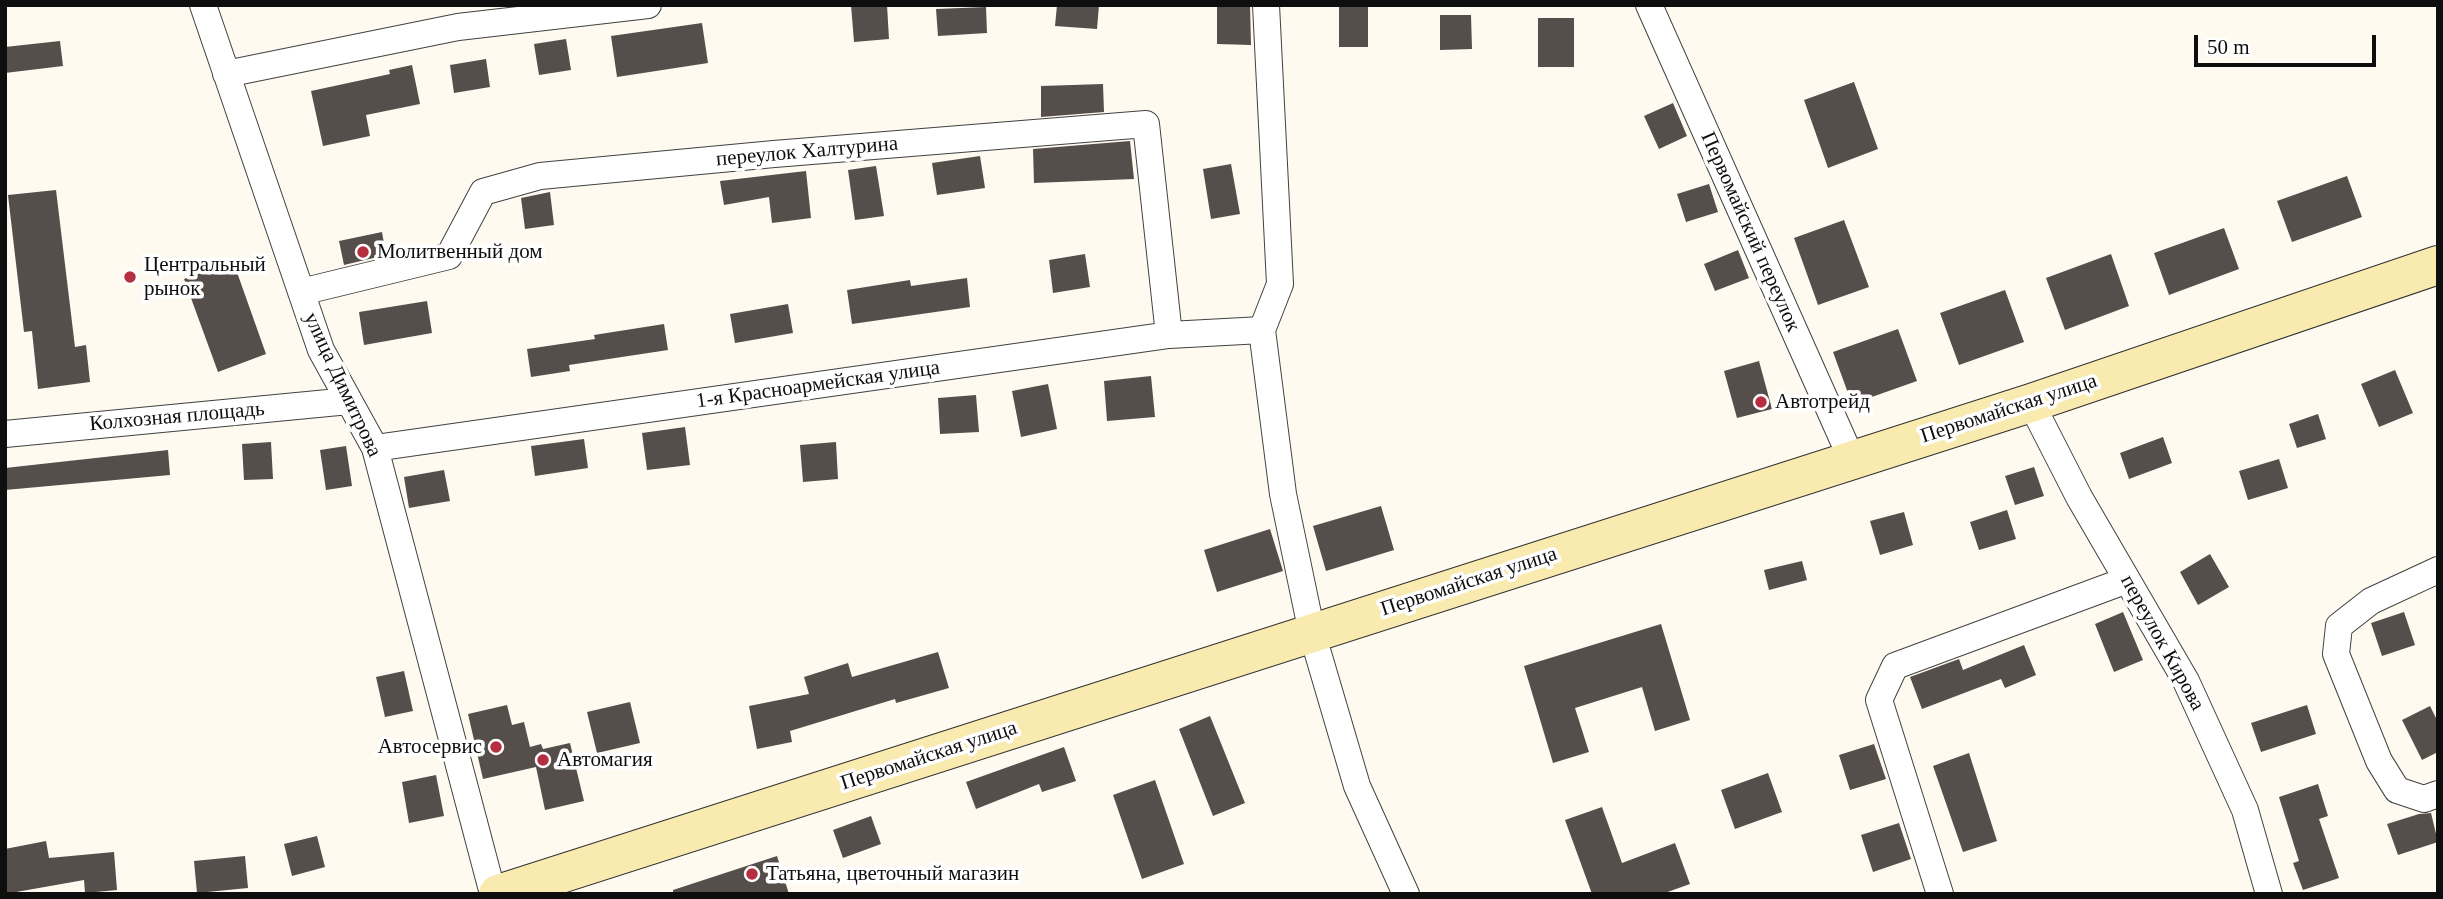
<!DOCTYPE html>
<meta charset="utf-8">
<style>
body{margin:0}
#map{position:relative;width:2443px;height:899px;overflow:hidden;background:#fefaf0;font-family:"Times New Roman",serif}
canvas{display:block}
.frame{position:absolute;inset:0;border:7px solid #0e0e0e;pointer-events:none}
.scale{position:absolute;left:2194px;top:35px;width:182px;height:32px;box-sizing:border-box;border:4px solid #0e0e0e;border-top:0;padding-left:9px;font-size:21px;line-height:24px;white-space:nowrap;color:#0e0e0e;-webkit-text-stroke:5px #fff;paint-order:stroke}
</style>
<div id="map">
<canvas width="2443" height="899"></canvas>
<div class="frame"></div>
<div class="scale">50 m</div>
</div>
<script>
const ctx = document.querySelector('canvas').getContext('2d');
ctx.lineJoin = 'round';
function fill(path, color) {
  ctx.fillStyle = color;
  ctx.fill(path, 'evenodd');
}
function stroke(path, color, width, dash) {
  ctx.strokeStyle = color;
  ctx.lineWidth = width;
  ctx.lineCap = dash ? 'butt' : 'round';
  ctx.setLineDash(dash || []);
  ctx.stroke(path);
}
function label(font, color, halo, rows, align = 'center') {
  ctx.font = font + ' "Times New Roman",serif';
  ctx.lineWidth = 7;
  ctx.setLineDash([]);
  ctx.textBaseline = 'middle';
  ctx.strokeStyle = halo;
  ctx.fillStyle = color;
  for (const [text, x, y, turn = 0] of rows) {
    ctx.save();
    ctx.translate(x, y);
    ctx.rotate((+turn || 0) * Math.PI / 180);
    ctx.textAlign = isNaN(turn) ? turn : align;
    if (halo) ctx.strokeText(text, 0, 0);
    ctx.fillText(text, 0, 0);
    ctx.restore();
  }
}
const building = new Path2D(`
 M851,5H887L889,39L854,42Z
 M1057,5H1099L1097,29L1055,26Z
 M1217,5H1250L1251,45L1217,44Z
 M1368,6V47H1339V7Z
 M986,7L987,33L938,36L936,9Z
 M1440,15H1471L1472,49L1440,50Z
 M1538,18H1574V67H1538Z
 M702,23L708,63L617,77L611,36Z
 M566,39L571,70L539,75L534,44Z
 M60,41L63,66L5,73V47Z
 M486,59L490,87L454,93L450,65Z
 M412,65L420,104L366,115L370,136L323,146L311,91L390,74L389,70Z
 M1854,82L1878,149L1828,168L1804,100Z
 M1103,84L1104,112L1041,117V86Z
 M1673,103L1687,136L1659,149L1644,116Z
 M1130,141L1134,179L1034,183L1033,149Z
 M980,156L985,188L937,195L932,163Z
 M1231,164L1240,214L1211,219L1203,169Z
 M876,166L884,216L855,220L848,170Z
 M806,171L811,218L772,223L769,197L724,205L720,181Z
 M2347,176L2362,217L2292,242L2277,201Z
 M1709,184L1718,212L1686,222L1677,194Z
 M56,190L75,347L86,345L90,382L38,389L32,331L24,332L8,195Z
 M550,192L554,225L525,229L521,198Z
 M1844,220L1869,287L1818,305L1794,238Z
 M2224,228L2239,269L2169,295L2154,253Z
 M382,232L386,255L344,265L339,241Z
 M1738,250L1749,278L1715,291L1704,264Z
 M1085,254L1090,287L1053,293L1049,260Z
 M2111,254L2129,306L2065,330L2046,278Z
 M233,261L266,354L218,372L184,279Z
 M967,278L970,307L852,324L847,290L910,280L911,286Z
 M2005,290L2024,342L1959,365L1940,313Z
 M427,301L432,333L364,345L359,312Z
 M788,304L793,333L735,343L730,314Z
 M664,324L668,350L569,365L570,371L531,377L527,349L595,339L594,335Z
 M1898,329L1917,381L1852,404L1833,352Z
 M1759,361L1772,409L1737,418L1724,371Z
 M2395,370L2413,413L2379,427L2361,384Z
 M1151,376L1155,417L1107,421L1104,381Z
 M1048,384L1057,429L1021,437L1012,391Z
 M976,395L979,432L940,434L938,398Z
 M2318,414L2326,439L2297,448L2289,424Z
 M685,427L690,465L647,470L642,433Z
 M2163,437L2172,463L2129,479L2120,453Z
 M584,439L588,468L535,476L531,446Z
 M271,442L273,479L244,480L242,444Z
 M836,442L838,479L803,482L800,445Z
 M346,446L352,486L326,490L320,450Z
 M168,450L170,475L5,490V468Z
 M2279,459L2288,488L2248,500L2239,471Z
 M2034,467L2044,496L2015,505L2005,476Z
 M444,470L450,501L409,508L404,477Z
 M1381,506L1394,550L1326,571L1313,526Z
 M2007,510L2016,539L1979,550L1970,522Z
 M1904,512L1913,545L1880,555L1870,521Z
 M1270,529L1283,571L1217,592L1204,550Z
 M2210,554L2229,587L2198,605L2180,572Z
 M1802,561L1807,580L1769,590L1764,570Z
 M2123,612L2143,660L2114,672L2095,624Z
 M2404,612L2415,645L2382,656L2371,623Z
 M1661,624L1690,720L1655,731L1642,687L1575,708L1589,752L1553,763L1524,666Z
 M2024,645L2036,675L2005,688L2001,679L1922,709L1910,677L1959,659L1963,670Z
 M938,652L949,688L896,703L895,699L790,731L792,742L757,749L749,706L809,694L804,677L848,663L852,677Z
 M404,671L413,711L385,717L376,677Z
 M630,702L640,743L597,753L587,712Z
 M507,705L512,725L524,722L530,747L541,744L543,749L570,743L584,801L545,810L536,767L483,779L468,714Z
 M2307,705L2316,734L2261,752L2251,723Z
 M2430,706L2438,722V752L2422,760L2402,720Z
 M1210,716L1245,803L1213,816L1179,729Z
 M1874,744L1886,779L1850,790L1839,755Z
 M1064,747L1076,781L1042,792L1039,784L976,809L966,782Z
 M1969,753L1997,841L1963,852L1933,766Z
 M1768,773L1782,812L1735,829L1721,790Z
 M436,775L444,816L409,823L402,782Z
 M1155,780L1184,864L1142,879L1113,795Z
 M2318,784L2328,816L2319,819L2339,878L2303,890L2293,863L2299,861L2279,797Z
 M1602,807L1622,863L1675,843L1690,884L1662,894H1592L1565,820Z
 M2431,813L2438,842L2398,855L2387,824L2419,814Z
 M871,816L881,844L843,858L833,830Z
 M1899,823L1911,859L1873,872L1861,835Z
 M317,836L325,867L292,876L284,844Z
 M46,841L49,858L114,852L117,890L85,893L84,880L5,894V849Z
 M245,856L248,888L197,893L194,861Z
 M777,856L789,894H673V890Z`);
const street = new Path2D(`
 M203,5L321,350L375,448L493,894
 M1266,5L1280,284L1262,330L1283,494L1312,633L1357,786L1406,894
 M1649,5L1852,460
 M226,74L458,27L648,5
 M301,292L449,256L483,192L540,176L774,154L1146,124L1169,335
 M2031,403L2079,497L2186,681L2245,810L2269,894
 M5,434L349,401
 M375,448L1169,335L1262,330
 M2438,570L2371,601L2339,626L2336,654L2379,761L2397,790L2424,799L2438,794
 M1940,894L1879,700L1895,666L2127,580`);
const secondary = new Path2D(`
 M498,894L2031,403L2438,265`);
const markers = [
 [363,252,7,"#b52f40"],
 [130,277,7,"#b52f40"],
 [1761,402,7,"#b52f40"],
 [496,747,7,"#b52f40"],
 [543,760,7,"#b52f40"],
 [752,874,7,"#b52f40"]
];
const streetNames = [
 ["переулок Халтурина",807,152,-5],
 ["Первомайский переулок",1750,232,66],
 ["улица Димитрова",342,385,65],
 ["1-я Красноармейская улица",818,385,-8],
 ["Первомайская улица",2009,409,-18],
 ["Колхозная площадь",177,417,-5],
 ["Первомайская улица",1469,582,-18],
 ["переулок Кирова",2162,643,61],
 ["Первомайская улица",929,756,-18]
];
const poiNames = [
 ["Молитвенный дом",377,252],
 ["Центральный",144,265],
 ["рынок",144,289],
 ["Автотрейд",1775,402],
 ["Автосервис",482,747,"right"],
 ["Автомагия",557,760],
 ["Татьяна, цветочный магазин",766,874]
];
fill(building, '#564e4b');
stroke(street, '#414141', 28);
stroke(secondary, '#303030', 40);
stroke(street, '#fff', 26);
stroke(secondary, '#f9ebb0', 38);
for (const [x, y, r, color] of markers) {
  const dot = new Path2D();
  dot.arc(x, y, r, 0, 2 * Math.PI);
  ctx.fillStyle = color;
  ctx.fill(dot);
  stroke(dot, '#fff', 2.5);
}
label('21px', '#0e0e0e', '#fff', streetNames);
label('21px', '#0e0e0e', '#fff', poiNames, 'left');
</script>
